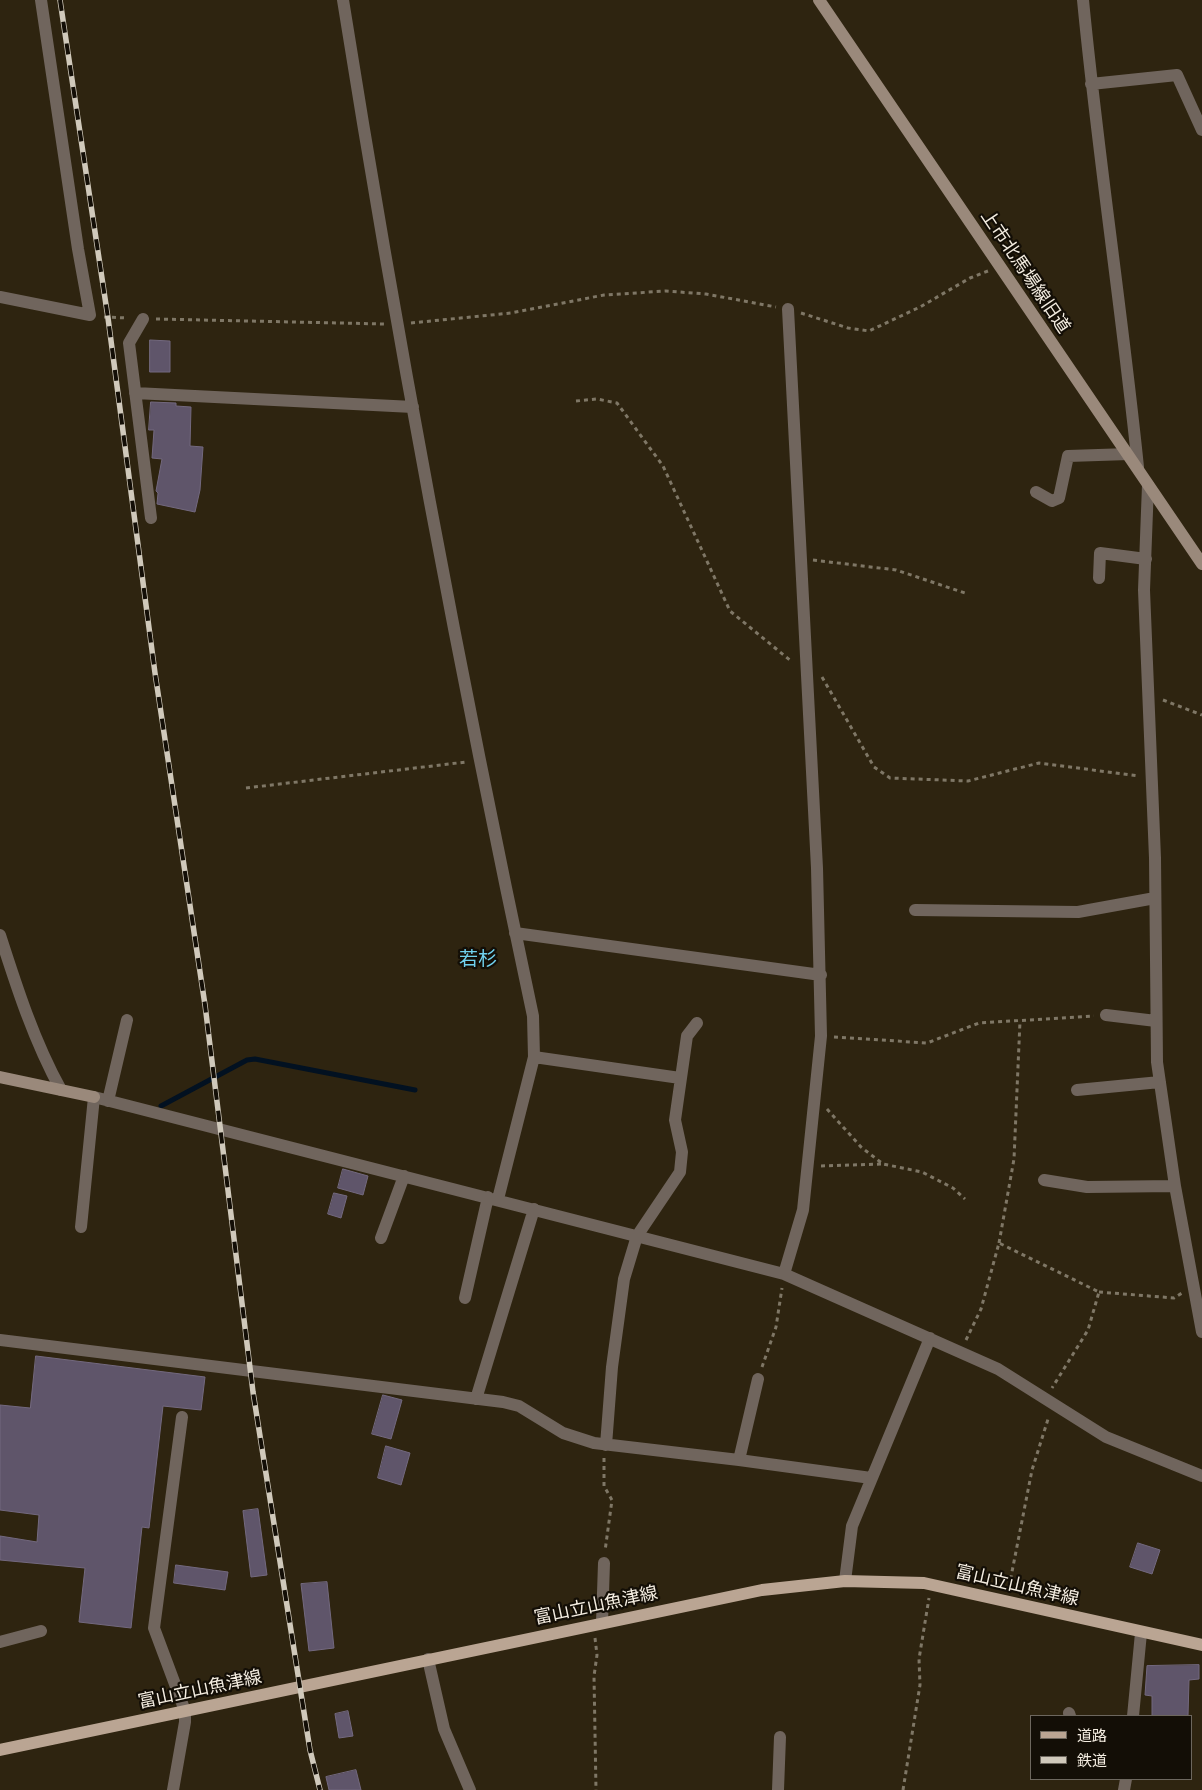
<!DOCTYPE html>
<meta charset="utf-8">
<style>
body{margin:0}
#map{position:relative;width:1202px;height:1790px;overflow:hidden;background:#2e2410;font-family:"PT Serif","Noto Sans JP",serif}
canvas{display:block}
.legend{position:absolute;left:1030px;top:1715px;width:162px;height:65px;box-sizing:border-box;background:#130e06;border:1px solid #6d675e;margin:0;padding:6px 9px;list-style:none;font-size:15px;color:#f4ede1}
.legend li{display:flex;align-items:center;gap:10px;height:25px}
.legend b{width:25px;border:1px solid #6d675e}
</style>
<div id="map">
<canvas width="1202" height="1790"></canvas>
<ul class="legend">
<li><b style="height:6px;background:#baa593"></b>道路</li>
<li><b style="height:6px;background:#d0c9bb"></b>鉄道</li>
</ul>
</div>
<script>
const ctx = document.querySelector('canvas').getContext('2d');
ctx.lineJoin = 'round';
function stroke(path, color, width, dash) {
  ctx.strokeStyle = color;
  ctx.lineWidth = width;
  ctx.lineCap = dash ? 'butt' : 'round';
  ctx.setLineDash(dash || []);
  ctx.stroke(path);
}
function fill(path, color) {
  ctx.fillStyle = color;
  ctx.fill(path, 'evenodd');
}
function label(font, color, halo, rows, align = 'center') {
  ctx.font = font + ' "PT Serif","Noto Sans JP",serif';
  ctx.lineWidth = 4.5;
  ctx.setLineDash([]);
  ctx.textBaseline = 'middle';
  ctx.strokeStyle = halo;
  ctx.fillStyle = color;
  for (const [text, x, y, turn = 0] of rows) {
    ctx.save();
    ctx.translate(x, y);
    ctx.rotate((+turn || 0) * Math.PI / 180);
    ctx.textAlign = isNaN(turn) ? turn : align;
    if (halo) ctx.strokeText(text, 0, 0);
    ctx.fillText(text, 0, 0);
    ctx.restore();
  }
}
const stream = new Path2D(`
 M161,1106L247,1060L255,1059L415,1090`);
const building = new Path2D(`
 M150,340L170,341V372H150Z
 M151,402L176,403V406L191,407L190,446L203,447L200,490L195,512L157,504L158,493L156,491L162,459L152,458L154,430H149Z
 M343,1169L368,1176L363,1195L338,1188Z
 M334,1193L347,1196L341,1218L328,1214Z
 M36,1356L205,1377L201,1410L163,1406L149,1528L142,1527L131,1628L79,1622L85,1568L0,1560V1536L37,1542L39,1515L0,1510V1405L30,1408Z
 M383,1395L402,1400L391,1439L372,1434Z
 M386,1446L410,1453L401,1485L378,1478Z
 M258,1509L267,1575L251,1577L243,1511Z
 M1138,1543L1160,1550L1152,1574L1130,1567Z
 M176,1565L228,1572L225,1590L174,1583Z
 M327,1582L334,1648L309,1651L301,1584Z
 M1199,1665V1679L1189,1680L1188,1716H1152V1696L1145,1695L1147,1666Z
 M348,1711L353,1736L339,1738L335,1714Z
 M356,1770L361,1790H329L326,1777Z`);
const path = new Path2D(`
 M801,313L848,328L869,331L920,307L970,278L988,271
 M104,317L127,318
 M156,319L385,324
 M411,323L511,313L604,295L666,291L706,294L776,307
 M576,401L597,399L617,403L663,466L730,611L791,661
 M813,560L896,570L965,593
 M822,677L874,767L890,778L968,781L1039,763L1139,776
 M1163,700L1202,715
 M246,788L466,762
 M834,1037L927,1043L979,1023L1094,1016
 M827,1109L861,1147L883,1164L922,1172L953,1188L965,1199
 M821,1166L882,1164
 M999,1243L1014,1159L1020,1021
 M1099,1292L1174,1298L1182,1293
 M966,1340L981,1309L999,1243L1099,1292L1088,1330L1052,1388
 M762,1367L776,1327L782,1288
 M604,1458V1486L612,1500L605,1551
 M1009,1587L1032,1470L1049,1416
 M595,1638L597,1655L594,1676L596,1790
 M903,1790L920,1685L919,1659L929,1598`);
const street = new Path2D(`
 M343,0C397,340 461,679 533,1016L534,1057L498,1199
 M1083,0C1098,156 1122,311 1138,467
 M1091,84L1177,75L1202,130
 M0,297L90,315L78,249L41,0
 M143,319L129,343L151,518
 M135,393L413,407
 M1148,485L1144,590L1155,858L1157,1062L1175,1186L1202,1332
 M1036,492L1052,501L1059,498L1068,456L1129,454
 M1099,578L1100,553L1146,559
 M915,910L1078,912L1155,898
 M515,933L821,975
 M0,935C17,988 34,1041 61,1090
 M1106,1015L1156,1021
 M534,1057L680,1078
 M1077,1090L1160,1082
 M108,1101L127,1020
 M1044,1180L1087,1187L1175,1186
 M81,1227L94,1097L784,1274L998,1369L1106,1437L1202,1476
 M381,1238L404,1176
 M784,1274L803,1210L821,1036L817,868L788,309
 M465,1298L488,1197
 M0,1340L503,1402L519,1406L563,1433L594,1443L739,1460L871,1478
 M476,1399L534,1209
 M606,1445L612,1367L624,1279L637,1236L680,1172L682,1152L675,1120L687,1036L697,1023
 M739,1460L758,1379
 M845,1581L852,1526L930,1338
 M602,1623L604,1563
 M0,1642L41,1631
 M428,1659L444,1729L470,1790
 M1069,1713L1070,1716
 M1133,1716L1141,1633
 M173,1790L185,1722V1711L154,1628L182,1417
 M778,1790L780,1737
 M1124,1790L1126,1779`);
const secondary = new Path2D(`
 M819,0L1202,564
 M0,1077L94,1097`);
const primary = new Path2D(`
 M0,1750L762,1590L845,1581L924,1583L1202,1645`);
const rail = new Path2D(`
 M60,0L108,318L155,673L205,1005L253,1392L310,1750L320,1790`);
const streetNames = [
 ["上市北馬場線旧道",1025,272,56],
 ["富山立山魚津線",1017,1586,13],
 ["富山立山魚津線",596,1606,-12],
 ["富山立山魚津線",200,1690,-12]
];
const neighbourhoodNames = [
 ["若杉",478,960]
];
stroke(stream, '#021121', 5);
fill(building, '#5f556a');
stroke(building, '#73697f', 1);
stroke(path, '#7f7766', 3, [4, 4]);
stroke(street, '#70655d', 12);
stroke(secondary, '#9a897b', 12);
stroke(primary, '#baa593', 12);
stroke(rail, '#d0c9bb', 5.5);
stroke(rail, '#130e06', 4, [11]);
label('18px', '#f4ede1', '#130e06', streetNames);
label('19px', '#70d1ee', '#130e06', neighbourhoodNames);
</script>
